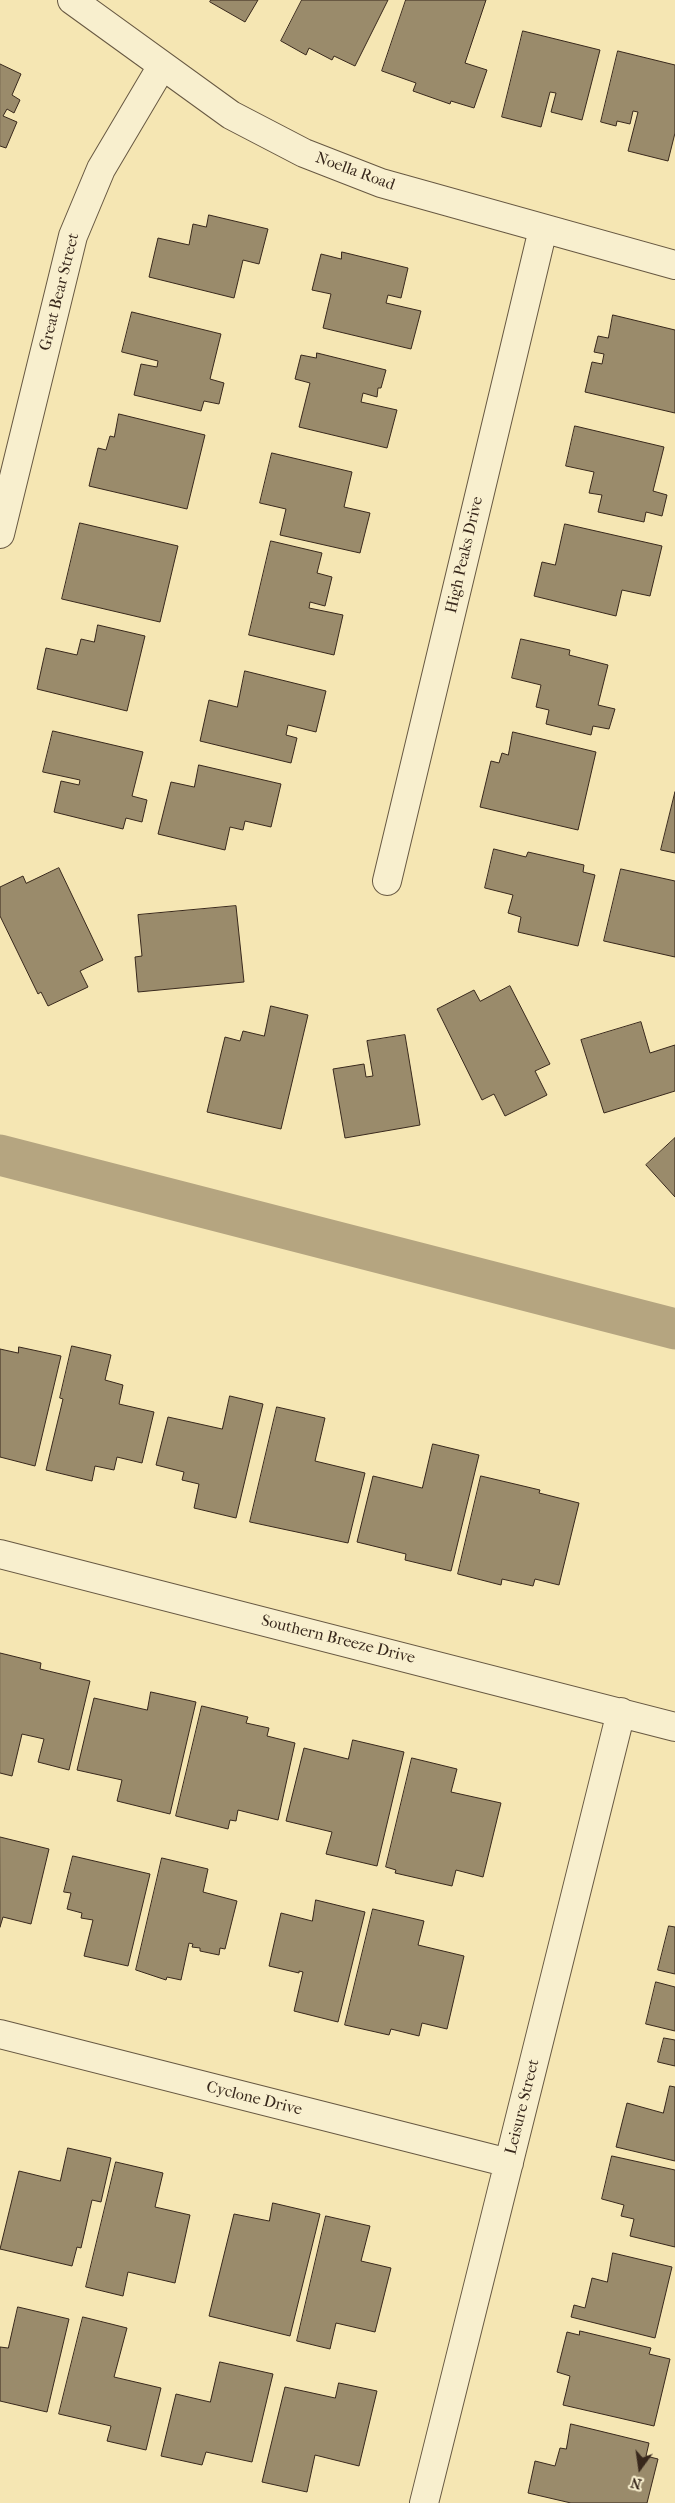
<!DOCTYPE html>
<style>
body{margin:0}
#map{position:relative;width:675px;height:2503px;overflow:hidden;background:#f5e6b3;font-family:"IM FELL French Canon",serif}
canvas{display:block}
.north{position:absolute;left:615px;top:2443px;width:50px;height:50px;-webkit-text-stroke:4px #f8efce;paint-order:stroke;rotate:194deg;font-size:14px;font-weight:700;line-height:20px;text-align:center;color:#38281c}
.north::after{content:'';display:block;margin:auto;width:18px;height:22px;background:#38281c;clip-path:polygon(50% 0,100% 100%,50% 72%,0 100%)}
</style>
<div id="map">
<canvas width="675" height="2503"></canvas>
<div class="north">N</div>
</div>
<script>
const ctx = document.querySelector('canvas').getContext('2d');
ctx.lineJoin = 'round';
function stroke(path, color, width, dash) {
  ctx.strokeStyle = color;
  ctx.lineWidth = width;
  ctx.lineCap = dash ? 'butt' : 'round';
  ctx.setLineDash(dash || []);
  ctx.stroke(path);
}
function fill(path, color) {
  ctx.fillStyle = color;
  ctx.fill(path, 'evenodd');
}
function label(font, color, halo, rows, align = 'center') {
  ctx.font = font + ' "IM FELL French Canon",serif';
  ctx.lineWidth = 4;
  ctx.setLineDash([]);
  ctx.textBaseline = 'middle';
  ctx.strokeStyle = halo;
  ctx.fillStyle = color;
  for (const [text, x, y, turn = 0] of rows) {
    ctx.save();
    ctx.translate(x, y);
    ctx.rotate((+turn || 0) * Math.PI / 180);
    ctx.textAlign = isNaN(turn) ? turn : align;
    if (halo) ctx.strokeText(text, 0, 0);
    ctx.fillText(text, 0, 0);
    ctx.restore();
  }
}
const canal = new Path2D(`
 M0,1155L675,1329`);
const building = new Path2D(`
 M211,0H258L245,22L210,2Z
 M302,0H388L355,66L334,56L332,60L309,48L306,55L281,41Z
 M406,0H486L465,63L487,70L474,108L451,101L450,104L413,91L416,83L382,71Z
 M523,31L600,50L582,120L551,112L556,93L550,92L541,127L502,117Z
 M618,51L675,65V133L668,161L628,151L638,112L633,111L630,124L617,121L616,126L601,122Z
 M0,64L21,74L12,95L20,100L14,113L7,109L3,116L17,122L6,148L0,146Z
 M209,215L268,229L259,264L243,260L234,298L149,277L158,238L189,245L193,224L206,227Z
 M342,252L408,268L401,298L388,295L386,303L421,311L411,349L323,328L331,294L312,290L321,254L341,259Z
 M132,312L221,334L210,379L224,383L219,404L204,401L201,411L134,395L141,364L157,367L158,361L122,352Z
 M613,315L675,330V413L585,392L592,362L602,364L604,354L594,352L598,336L608,338Z
 M317,353L386,370L381,388H378L377,397L363,393L361,402L397,410L387,448L299,427L310,383L295,379L301,355L316,358Z
 M119,414L205,435L187,509L89,486L98,448L106,450L110,436L114,437Z
 M575,426L664,447L653,491L667,495L662,516L646,512L644,522L598,512L602,495L589,493L594,472L566,466Z
 M272,453L352,472L344,507L370,513L360,553L280,535L286,509L260,503Z
 M80,523L178,546L160,622L62,599Z
 M565,524L662,546L650,596L622,590L616,616L534,596L542,562L555,565Z
 M271,541L322,553L317,573L332,577L325,606L310,602L309,608L343,615L334,655L249,635Z
 M98,625L145,636L127,711L37,689L46,648L77,655L81,639L94,642Z
 M521,639L570,650L569,655L608,665L598,705L615,709L609,729L593,726L591,735L546,724L549,710L536,707L541,685L512,678Z
 M245,671L326,691L316,732L288,725L286,735L297,738L291,763L200,741L209,700L237,707Z
 M53,731L143,752L132,796L147,800L142,822L126,818L123,829L54,812L61,781L79,785L80,780L43,772Z
 M513,732L596,752L578,830L480,807L491,761L499,763L502,753L508,755Z
 M199,765L281,784L271,827L245,821L243,830L230,827L225,850L158,834L171,782L194,787Z
 M675,792V853L661,850Z
 M494,849L526,857L528,852L584,865L583,872L595,875L578,946L518,932L521,917L508,913L513,895L485,888Z
 M59,868L103,960L80,971L88,987L48,1006L41,992L38,994L0,916V887L23,876L26,883Z
 M621,869L675,881V957L604,941Z
 M236,906L244,982L138,992L135,957L142,956L138,915Z
 M510,986L550,1064L535,1071L547,1095L505,1116L494,1094L482,1100L437,1009L474,990L480,1001Z
 M271,1006L308,1015L281,1129L207,1112L225,1037L240,1041L243,1031L264,1036Z
 M641,1022L650,1053L675,1045V1091L604,1113L581,1040Z
 M405,1035L420,1125L345,1138L333,1069L364,1064L366,1077L373,1076L367,1041Z
 M675,1138V1197L646,1165Z
 M72,1346L111,1355L105,1380L123,1385L119,1404L154,1412L142,1463L117,1457L114,1470L95,1466L92,1481L46,1470L63,1399L60,1398Z
 M19,1347L61,1356L35,1466L0,1457V1349L18,1353Z
 M230,1396L263,1404L236,1518L194,1508L199,1484L182,1480L184,1472L156,1465L168,1417L222,1429Z
 M277,1407L325,1418L315,1461L365,1473L348,1543L250,1522Z
 M433,1444L479,1455L451,1571L405,1560L406,1554L357,1542L373,1476L422,1488Z
 M481,1476L540,1490L539,1493L579,1503L559,1585L535,1579L533,1586L502,1579L501,1585L458,1574Z
 M0,1653L41,1663L40,1669L90,1681L69,1770L38,1762L44,1739L22,1734L12,1776L0,1773Z
 M151,1692L196,1702L170,1814L117,1801L122,1780L77,1770L94,1698L147,1710Z
 M202,1706L248,1717L246,1723L269,1728L267,1736L295,1743L278,1820L238,1810L236,1821L230,1820L228,1829L176,1816Z
 M353,1740L404,1752L377,1866L326,1854L332,1832L286,1821L304,1748L348,1759Z
 M412,1758L457,1769L451,1792L501,1803L483,1877L456,1870L452,1886L395,1873L396,1870L386,1867Z
 M0,1837L49,1849L31,1924L3,1917L0,1927Z
 M73,1856L150,1874L128,1966L84,1956L93,1920L81,1918L82,1913L67,1909L71,1893L64,1892Z
 M162,1858L208,1869L203,1892L237,1901L225,1949L220,1948L219,1955L200,1951V1948L192,1947L193,1944L189,1943L181,1980L167,1977L166,1980L136,1970Z
 M316,1900L365,1912L338,2022L294,2011L303,1972L299,1971V1973L269,1966L281,1913L312,1921Z
 M373,1909L424,1921L418,1945L464,1956L447,2029L422,2023L419,2036L391,2029L389,2035L345,2025Z
 M669,1926L675,1927V1974L658,1970Z
 M656,1982L675,1987V2031L646,2024Z
 M664,2038L675,2040V2066L658,2062Z
 M670,2086L675,2087V2161L616,2147L627,2103L663,2113Z
 M68,2148L111,2158L101,2202L92,2200L81,2248L77,2247L72,2266L0,2249L19,2171L60,2181Z
 M612,2156L675,2170V2247L630,2236L634,2219L621,2216L624,2205L602,2199Z
 M116,2162L163,2173L155,2207L190,2215L175,2283L128,2272L123,2296L86,2287Z
 M273,2203L320,2214L290,2336L209,2316L234,2214L269,2221Z
 M326,2216L370,2226L361,2261L391,2268L375,2332L336,2323L330,2349L297,2341Z
 M613,2253L672,2267L655,2338L571,2317L574,2305L585,2308L592,2278L607,2282Z
 M18,2307L69,2319L47,2412L0,2401V2347L8,2348Z
 M83,2317L127,2328L114,2377L161,2388L146,2450L107,2441L111,2426L59,2414Z
 M580,2331L651,2348L649,2354L670,2359L654,2426L563,2405L570,2376L557,2372L567,2332L579,2335Z
 M220,2362L273,2374L252,2462L206,2452L202,2465L161,2456L176,2394L210,2402Z
 M339,2383L377,2391L359,2466L315,2455L307,2492L262,2482L285,2387L335,2398Z
 M571,2424L649,2443L646,2456L658,2459L647,2503H571L528,2493L535,2461L555,2466L560,2448L566,2449Z`);
const minor = new Path2D(`
 M72,0L231,115L304,153L381,183L675,265
 M0,534L73,236L101,169L162,66
 M387,881L543,229
 M0,1554L675,1727
 M0,2034L509,2163
 M424,2503L621,1712`);
const streetNames = [
 ["Noella Road",355,172,20],
 ["Great Bear Street",60,292,-76],
 ["High Peaks Drive",465,555,-77],
 ["Southern Breeze Drive",338,1640,14],
 ["Cyclone Drive",254,2099,14],
 ["Leisure Street",523,2107,-76]
];
stroke(canal, '#b5a580', 41);
fill(building, '#9a8b6b');
stroke(building, '#38281c', 1);
stroke(minor, '#675842', 30);
stroke(minor, '#f8efce', 28);
label('16px', '#38281c', '#f8efce', streetNames);
</script>
